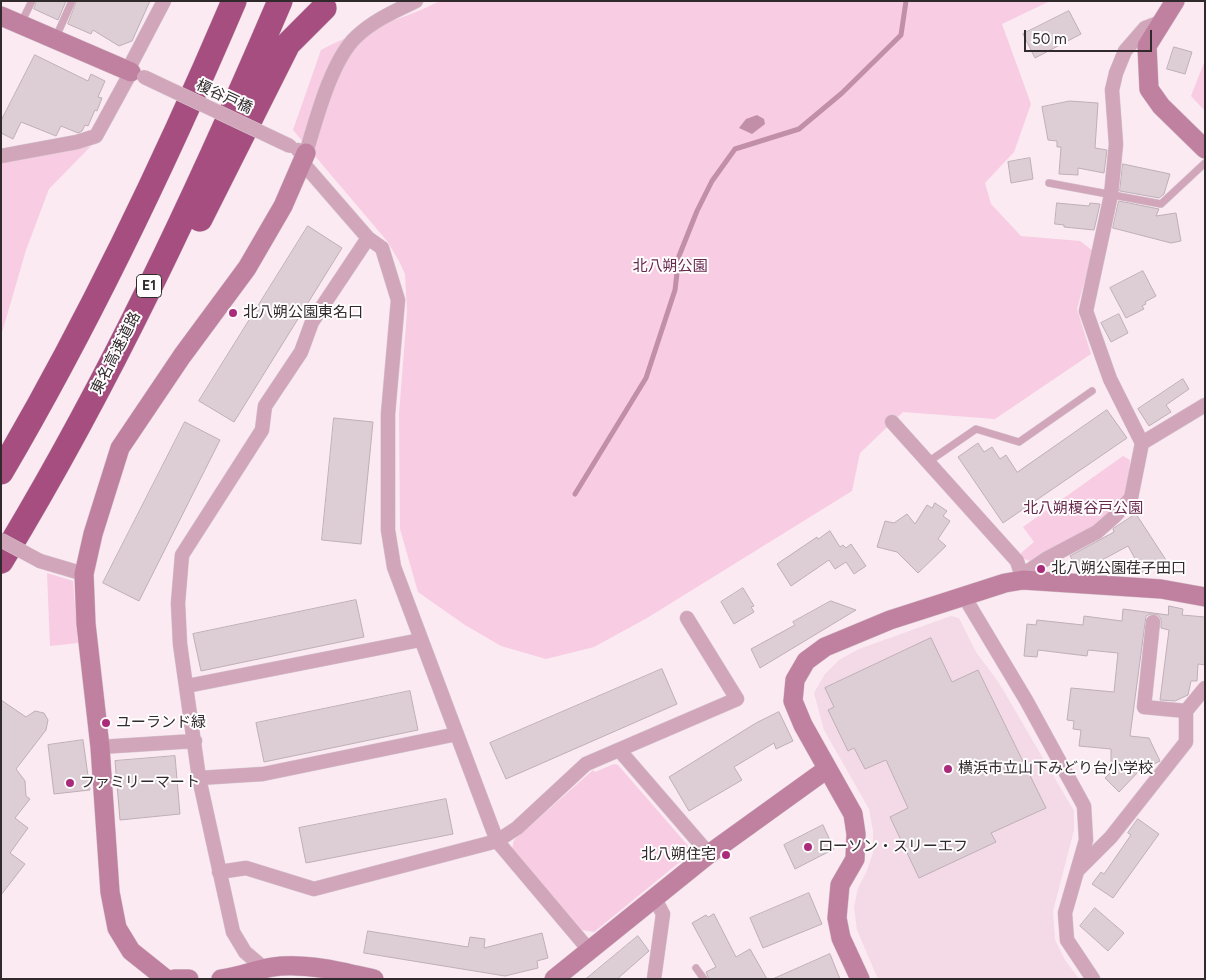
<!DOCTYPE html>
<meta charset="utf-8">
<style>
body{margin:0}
#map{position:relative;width:1206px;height:980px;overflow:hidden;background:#fbeaf2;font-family:Figtree,sans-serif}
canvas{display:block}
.frame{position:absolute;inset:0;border:2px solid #302a2d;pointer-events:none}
.scale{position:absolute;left:1024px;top:30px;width:128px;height:22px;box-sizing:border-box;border:2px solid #302a2d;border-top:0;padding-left:6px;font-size:15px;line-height:18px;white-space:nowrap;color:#302a2d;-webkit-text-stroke:4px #fffcfd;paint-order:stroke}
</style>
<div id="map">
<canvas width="1206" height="980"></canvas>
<div class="frame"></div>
<div class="scale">50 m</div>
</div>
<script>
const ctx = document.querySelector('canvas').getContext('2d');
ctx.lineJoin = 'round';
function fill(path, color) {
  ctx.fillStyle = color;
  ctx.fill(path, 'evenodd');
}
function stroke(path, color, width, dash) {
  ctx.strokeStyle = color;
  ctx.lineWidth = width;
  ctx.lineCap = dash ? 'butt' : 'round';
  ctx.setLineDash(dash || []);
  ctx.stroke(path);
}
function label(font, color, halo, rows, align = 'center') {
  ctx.font = font + ' Figtree,"Noto Sans JP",sans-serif';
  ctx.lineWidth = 4;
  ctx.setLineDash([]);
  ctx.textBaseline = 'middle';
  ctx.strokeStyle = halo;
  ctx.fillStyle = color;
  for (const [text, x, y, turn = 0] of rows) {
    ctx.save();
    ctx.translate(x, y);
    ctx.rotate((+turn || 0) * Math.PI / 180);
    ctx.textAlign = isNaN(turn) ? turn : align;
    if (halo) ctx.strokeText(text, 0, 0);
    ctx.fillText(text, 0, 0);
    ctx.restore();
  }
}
const built = new Path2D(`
 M951,616L959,618L976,652L999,683L1074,811V830L1053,911L1055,940L1065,960L1079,979H878L857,930L854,907L858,888L866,873L873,853V831L869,809L824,730L814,693L825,674L839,660L859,649Z`);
const green = new Path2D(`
 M440,1H1050L1002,24L1031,104L1014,152L985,183L991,204L1021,236L1080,241L1093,251L1077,309L1091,354L995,419L903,412L860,453L852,491L647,618L594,647L546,659L501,646L465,625L418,592L400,529L399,414L407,312L405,274L399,261L387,241L293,130L321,50C359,29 401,21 440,1Z
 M1205,60V111L1191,96Z
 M91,146L49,189L26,250L1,336V163Z
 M1123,456L1130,460L1128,495L1095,527L1030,561L1022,558L1021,553L1034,542L1023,527Z
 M47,573L73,581L78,643L50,646Z
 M614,764L618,765L690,848L686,852L687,856L594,932L582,930L512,849L514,840L593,770L595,772Z`);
const water = new Path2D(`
 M757,115L764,119L765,124L752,134L739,128L746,119Z`);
const stream = new Path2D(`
 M575,494L646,378L675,290L679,256L697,211L712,181L735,149L799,129L842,93L901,35L906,1`);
const building = new Path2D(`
 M37,1H66L58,20L34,9Z
 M77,1H150L132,41L119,46L93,30L91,34L68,24Z
 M1069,11L1081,34L1035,58L1023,34Z
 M1174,47L1192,52L1185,74L1167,69Z
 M35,55L88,81L91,74L105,81L98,97L102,98L97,111L95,110L88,126L85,125L82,131L78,133L61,126L56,136L21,122L13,139L1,133V121Z
 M1070,101L1098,103L1095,148L1107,150L1104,173L1078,168V175L1059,174L1061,147H1057V141L1048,140L1042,107Z
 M1030,158L1033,179L1011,183L1008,162Z
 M1123,164L1170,174L1164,194L1159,198L1120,191Z
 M1119,201L1159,209L1156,216L1176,213L1181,241L1171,243L1113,228Z
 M1057,203L1089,206L1090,203L1100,204L1094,230L1064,227V225L1055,224Z
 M308,226L342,248L234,422L199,401Z
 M1143,271L1156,296L1145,302L1146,304L1142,306L1144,309L1126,318L1110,288Z
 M1119,314L1128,333L1111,342L1101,323Z
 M1183,379L1189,389L1166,405L1171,412L1149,426L1138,409Z
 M1107,410L1127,438L1003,523L958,457L978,443L984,452L992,447L1000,459L1006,455L1017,472Z
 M334,418L373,422L361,544L322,540Z
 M185,422L220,440L139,601L103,583Z
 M935,503L947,511L943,516L950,521L938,539L946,546L918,573L897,552L877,547L885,521L894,523L907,514L915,524L927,505L932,508Z
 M1136,514L1166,560L1143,573L1128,546L1080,572L1070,556L1114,532L1113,529Z
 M830,531L840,547L843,545L846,548L851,544L866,566L854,574L846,562L835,569L829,560L791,586L777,564L817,537L818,539Z
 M743,588L754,606L751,607L754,612L734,624L721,602Z
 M356,600L364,637L201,671L193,634Z
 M831,601L856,610L760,668L751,649L795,625L793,622Z
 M1169,606L1183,609L1182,615L1205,617V665L1198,664L1197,681H1191L1188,695L1175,701L1160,700L1169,630L1161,628V619L1158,615L1150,614L1146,616L1130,736L1149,738L1160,761L1138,772L1119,792L1105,778L1111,772V749L1079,746L1081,730L1073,729L1074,721L1067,720L1071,688L1114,692L1118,653L1088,650L1087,656L1038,650L1037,657L1024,656L1027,624L1036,625L1037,620L1083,625L1084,616L1122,621L1123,609L1168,615Z
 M931,638L952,682L978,670L1046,808L991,833L996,842L919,878L890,817L908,808L886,760L865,769L854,748L848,751L828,710L834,707L825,688Z
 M662,669L677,704L506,779L490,743Z
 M410,691L418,730L264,762L256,723Z
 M1,700L26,717L35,711L44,713L48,720L46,730L16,769L25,781L26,796L30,799L15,818L28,828L10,853L25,864L1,895Z
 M779,712L793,741L776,749L774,743L734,767L742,780L689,811L669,777L756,723Z
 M83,740L90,790L54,794L48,745Z
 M175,756L180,814L120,820L115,761Z
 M446,799L453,834L306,863L299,828Z
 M1138,819L1159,834L1113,898L1092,884L1101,872L1104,874L1131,835L1128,833Z
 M823,825L834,849L795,869L784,845Z
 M809,893L822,924L763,948L750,918Z
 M1095,908L1124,933L1108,951L1080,926Z
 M714,914L736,957L750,949L767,979H709L706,972L716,967L692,923L706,915L708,917Z
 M368,931L468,947L470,937L485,939L484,948L542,933L548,958L537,961L538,968L505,976L364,953Z
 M638,936L649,951L624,973L617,979H586Z
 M830,954L840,979H773Z`);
const lane = new Path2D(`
 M21,23L32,1
 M56,37L72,1
 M1049,183L1161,204L1205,163
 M928,462L976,429L1019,442L1092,391
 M696,968L704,979`);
const street = new Path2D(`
 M298,150L306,153C316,120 331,61 356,37C374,20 395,11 416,1
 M1,156L77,142L96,136L131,72V64L164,1
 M368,238L382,248L398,300L388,414V530L394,567L497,841L589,950
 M892,422L1017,561L1023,580
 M1142,443L1110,379L1086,311L1111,195L1116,144L1112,90L1116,73L1125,51L1145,28L1163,21
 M40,561L84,574
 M1021,576L1046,559L1097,532L1115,516L1131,498L1142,443L1205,405
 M965,598L1026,700L1084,806L1086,840L1065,913L1067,940L1093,979
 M1153,622L1144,707L1186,711
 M187,686L420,640
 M100,747L195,741
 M620,751L709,854
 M199,778L263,774L457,734
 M1078,870L1111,837L1186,742V711L1205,688
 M219,872L246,868L314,889L497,841L517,828L586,764L737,699L687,618
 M654,897L663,914L654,979
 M266,970L245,952L233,932L199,778L180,644L178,603L182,555L262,430L265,406L301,352L312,322L368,238L302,162`);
const secondary = new Path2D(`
 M1175,1L1147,46L1149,89L1161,106L1205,149
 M1,16L131,72
 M166,979L131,951L117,928L110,892L100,747L86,624L84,574L93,534L120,448L182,356L247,268L283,206L306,153
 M174,979H189
 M221,979C241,977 261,967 281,966C313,964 343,972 374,979
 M554,979L709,854L827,769
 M860,979L841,938L837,918L840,885L855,859L856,834L853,814L803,725L793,701L795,680L806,661L825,647L890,620L1005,583L1023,580L1161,589L1205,597`);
const highway = new Path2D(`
 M200,219L288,44L324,8
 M1,472C90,320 165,163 234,1
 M1,561C109,383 198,193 280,1`);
const streetBridge = new Path2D(`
 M144,77L290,146
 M1,540L40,561`);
const markers = [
 [233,313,5,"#aa2b7a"],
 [1041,569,5,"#aa2b7a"],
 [106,723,5,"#aa2b7a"],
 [948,769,5,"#aa2b7a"],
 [70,783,5,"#aa2b7a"],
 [808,847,5,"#aa2b7a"],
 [726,855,5,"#aa2b7a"]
];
const shields = [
 [149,286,25]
];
const shieldNames = [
 ["E1",149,286]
];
const streetNames = [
 ["榎谷戸橋",224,97,25],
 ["東名高速道路",116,353,-63]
];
const parkNames = [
 ["北八朔公園",670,267],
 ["北八朔榎谷戸公園",1083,509]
];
const poiNames = [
 ["北八朔公園東名口",243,313],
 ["北八朔公園荏子田口",1051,569],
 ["ユーランド緑",116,723],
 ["横浜市立山下みどり台小学校",958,769],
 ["ファミリーマート",80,783],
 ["ローソン・スリーエフ",818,847],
 ["北八朔住宅",716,855,"right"]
];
fill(built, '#f3dae6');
fill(green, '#f8cce2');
fill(water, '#c18fa8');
stroke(stream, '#c18fa8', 5);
fill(building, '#ddcdd5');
stroke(building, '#beafb6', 1);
stroke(lane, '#d6c7cf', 8);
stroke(street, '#d6c7cf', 15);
stroke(secondary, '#d6c7cf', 20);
stroke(highway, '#d6c7cf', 26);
stroke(lane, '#d1a6bb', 7);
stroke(street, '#d1a6bb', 14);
stroke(secondary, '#c081a1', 19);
stroke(highway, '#a54e7f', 25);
stroke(streetBridge, '#d6c7cf', 15, []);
stroke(streetBridge, '#d1a6bb', 14);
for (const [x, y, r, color] of markers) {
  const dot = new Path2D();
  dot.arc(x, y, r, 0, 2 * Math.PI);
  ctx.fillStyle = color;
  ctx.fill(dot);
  stroke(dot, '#fffcfd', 2);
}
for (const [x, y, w] of shields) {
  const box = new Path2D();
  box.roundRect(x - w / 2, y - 11.5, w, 23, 4);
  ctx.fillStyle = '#fffcfd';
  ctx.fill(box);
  stroke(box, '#302a2d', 1);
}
label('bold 14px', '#302a2d', null, shieldNames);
label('15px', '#302a2d', '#fffcfd', streetNames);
label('15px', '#67294d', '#fffcfd', parkNames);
label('15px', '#302a2d', '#fffcfd', poiNames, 'left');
</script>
